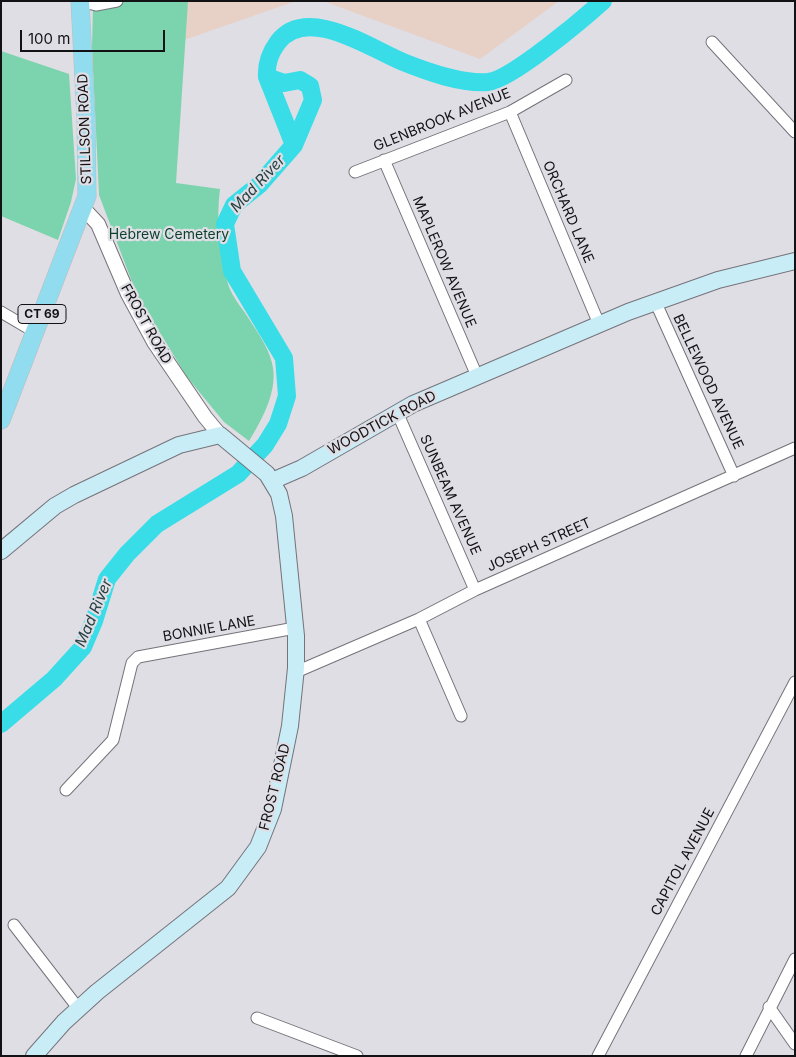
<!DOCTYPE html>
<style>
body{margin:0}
#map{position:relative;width:796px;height:1057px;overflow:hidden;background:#e0dee5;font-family:Inter,sans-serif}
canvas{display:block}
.frame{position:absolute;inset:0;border:2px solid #121113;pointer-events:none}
.scale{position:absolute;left:20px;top:30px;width:145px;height:22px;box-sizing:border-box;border:2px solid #121113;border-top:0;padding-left:6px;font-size:15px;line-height:18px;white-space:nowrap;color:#121113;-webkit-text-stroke:4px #e0dee5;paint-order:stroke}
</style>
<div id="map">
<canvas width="796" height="1057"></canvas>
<div class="frame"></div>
<div class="scale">100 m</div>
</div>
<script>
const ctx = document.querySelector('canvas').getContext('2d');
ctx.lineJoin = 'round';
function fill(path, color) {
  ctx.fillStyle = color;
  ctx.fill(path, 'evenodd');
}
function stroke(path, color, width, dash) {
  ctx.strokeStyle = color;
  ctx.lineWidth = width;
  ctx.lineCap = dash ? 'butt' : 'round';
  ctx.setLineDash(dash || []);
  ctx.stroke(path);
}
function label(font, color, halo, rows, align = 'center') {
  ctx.font = font + ' Inter,sans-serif';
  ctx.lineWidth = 4.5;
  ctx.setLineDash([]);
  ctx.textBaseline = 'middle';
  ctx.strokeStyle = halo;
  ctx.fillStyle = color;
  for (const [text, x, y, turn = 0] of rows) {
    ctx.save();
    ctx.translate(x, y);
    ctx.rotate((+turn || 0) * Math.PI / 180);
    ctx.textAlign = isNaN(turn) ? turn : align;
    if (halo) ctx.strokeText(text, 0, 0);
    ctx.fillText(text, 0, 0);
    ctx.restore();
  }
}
const commercial = new Path2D(`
 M179,1H296L184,40Z
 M323,1H559L480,59Z`);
const green = new Path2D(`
 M127,1H188L176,183L220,189C216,220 219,256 229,287C233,298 243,309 249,319C258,333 268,347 272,363C279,389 262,420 249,441L224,422L187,377L137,295L99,195L92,47L93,4Z
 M1,51L69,74L76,179L71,202L58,240L1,216Z`);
const river = new Path2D(`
 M267,77L294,145
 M1,724L54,679L83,647L94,621L107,579L127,554L157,524L238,474L265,445L278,424L287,396L284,358L232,271L225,224L234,205L259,185L294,145L313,100L310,86L300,80L284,83L267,77C266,63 270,53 278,42C307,4 371,49 403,62C428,72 461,84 488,82C511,80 584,18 603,1`);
const minor = new Path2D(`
 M80,1L96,5L117,1
 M712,42L795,132
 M510,112L599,324
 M384,160L477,376
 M355,172L510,112L566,80
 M655,301L734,476
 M1,312L35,332
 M397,412L475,590
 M419,619L461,716
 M296,672L419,619L475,590L795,448
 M66,790L113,740L132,663L138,657L295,628
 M14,925L78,1008
 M769,1007L795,1044
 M257,1018L357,1056
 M598,1056L795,682
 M746,1056L795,959`);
const tertiary = new Path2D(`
 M83,208L98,224L128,294L154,342L205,417L220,435`);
const secondary = new Path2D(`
 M272,481L302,468L413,404L628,312L718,280L795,261
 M1,551L55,506L74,495L179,445L220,435L267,474L279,494L284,516L296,636V668L290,726L273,809L258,847L228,888L97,992L64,1022L34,1056`);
const primary = new Path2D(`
 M1,420L87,196L86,118L80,1`);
const shields = [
 [42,314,48]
];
const shieldNames = [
 ["CT 69",42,314]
];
const streetNames = [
 ["GLENBROOK AVENUE",442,120,-22],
 ["STILLSON ROAD",85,129,-92],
 ["ORCHARD LANE",568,212,67],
 ["MAPLEROW AVENUE",444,262,67],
 ["FROST ROAD",146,324,61],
 ["BELLEWOOD AVENUE",708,382,65],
 ["WOODTICK ROAD",382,423,-28],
 ["SUNBEAM AVENUE",450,495,66],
 ["JOSEPH STREET",539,545,-24],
 ["BONNIE LANE",209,629,-10],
 ["FROST ROAD",275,787,-76],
 ["CAPITOL AVENUE",683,862,-62]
];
const parkNames = [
 ["Hebrew Cemetery",169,235]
];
const waterNames = [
 ["Mad River",258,184,-47],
 ["Mad River",94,613,-67]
];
fill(commercial, '#e7d0c5');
fill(green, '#7bd4ad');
stroke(river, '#38dde8', 18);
stroke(minor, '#757379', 13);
stroke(tertiary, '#757379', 16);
stroke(secondary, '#757379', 18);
stroke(primary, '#bdbcbd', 19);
stroke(minor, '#fff', 11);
stroke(tertiary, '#fff', 14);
stroke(secondary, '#c8edf7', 16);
stroke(primary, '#91dcee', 18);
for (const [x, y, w] of shields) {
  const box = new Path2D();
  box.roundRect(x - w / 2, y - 9.5, w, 19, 4);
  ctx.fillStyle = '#e0dee5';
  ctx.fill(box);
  stroke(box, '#121113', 1);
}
label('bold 12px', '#121113', null, shieldNames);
label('14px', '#121113', '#e0dee5', streetNames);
label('14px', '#0b3f2c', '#e0dee5', parkNames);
label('italic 15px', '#274143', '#e0dee5', waterNames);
</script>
